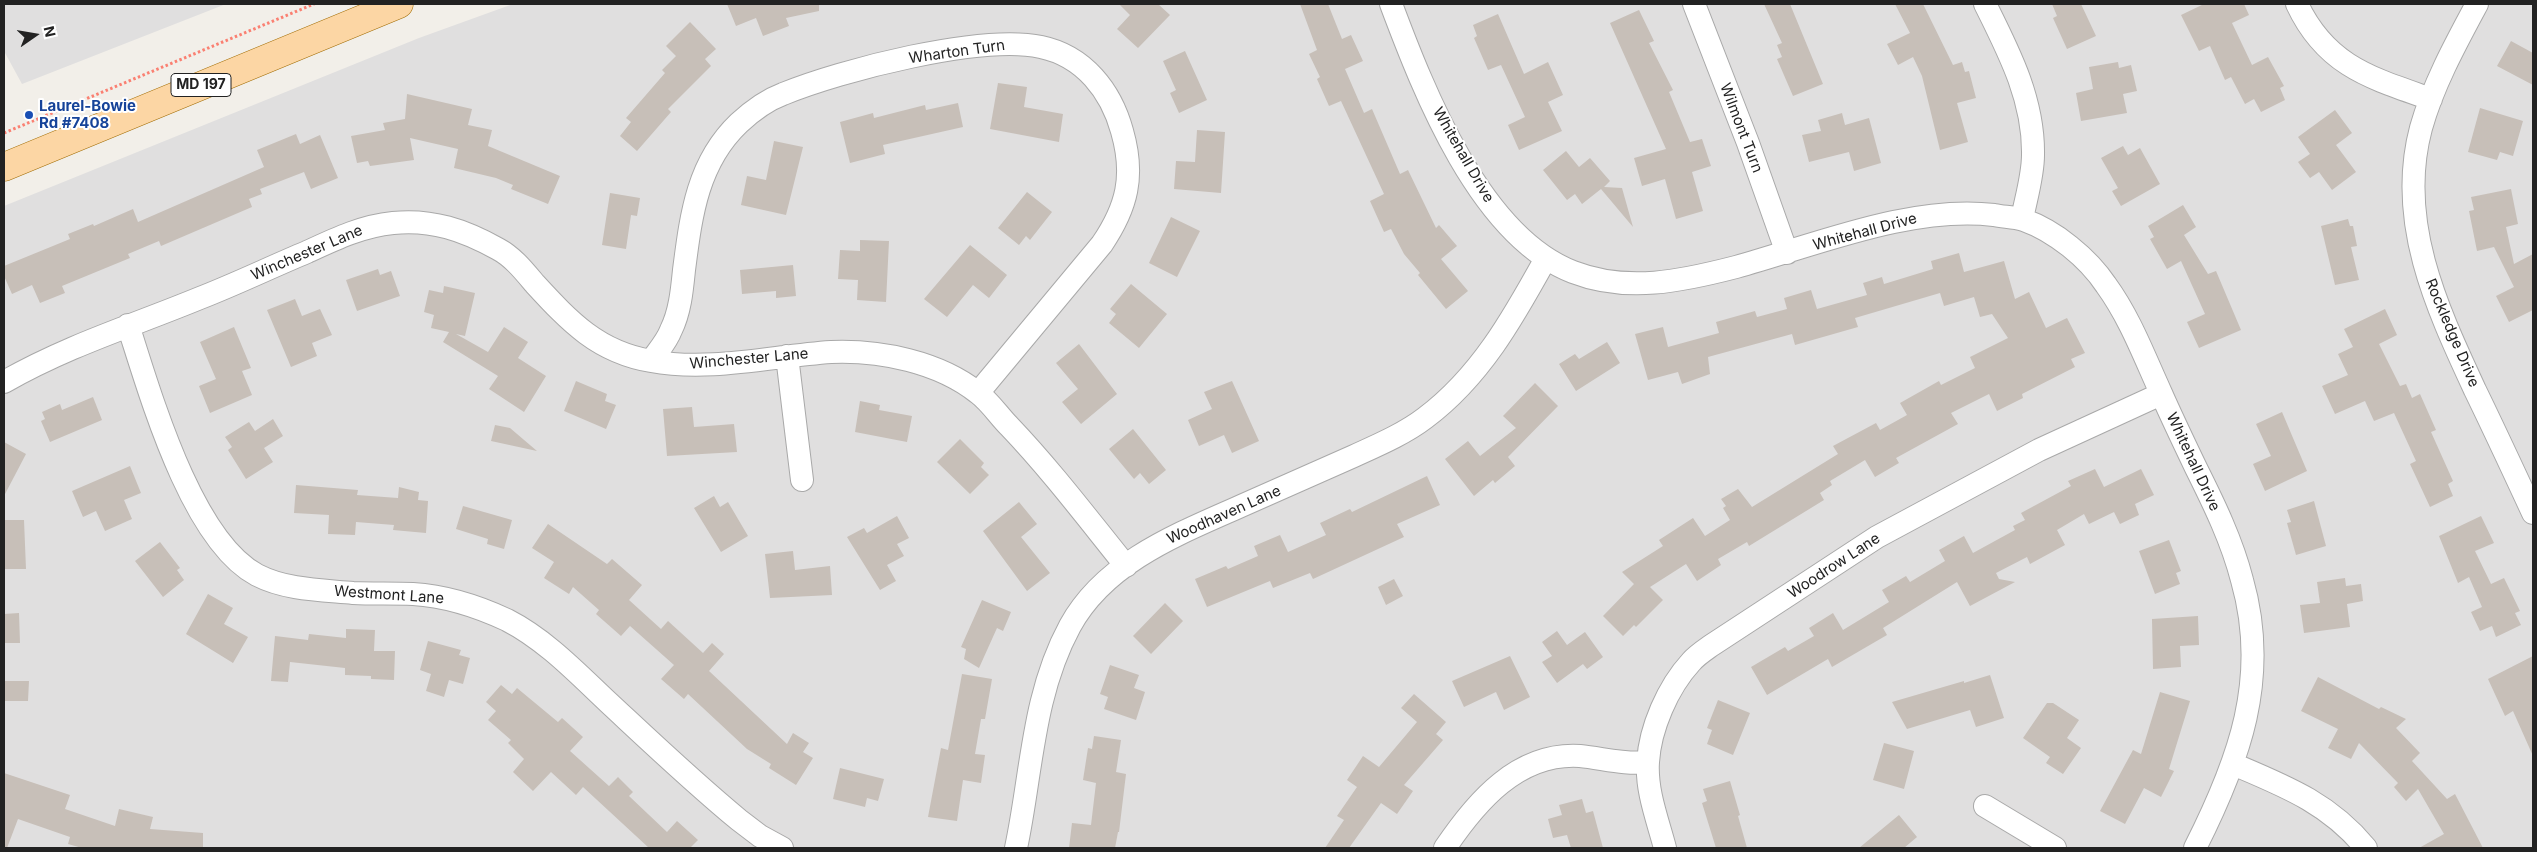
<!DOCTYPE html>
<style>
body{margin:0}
#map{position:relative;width:2537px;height:852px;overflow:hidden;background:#f2efe9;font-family:Inter,sans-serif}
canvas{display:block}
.frame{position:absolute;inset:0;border:5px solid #222;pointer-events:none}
.north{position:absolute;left:10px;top:10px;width:50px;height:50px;-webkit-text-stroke:4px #fff;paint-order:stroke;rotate:77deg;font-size:14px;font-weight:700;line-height:20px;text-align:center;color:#222}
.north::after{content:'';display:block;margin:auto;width:18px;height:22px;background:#222;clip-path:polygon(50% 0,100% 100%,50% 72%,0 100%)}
</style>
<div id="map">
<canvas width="2537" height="852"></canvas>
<div class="frame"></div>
<div class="north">N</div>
</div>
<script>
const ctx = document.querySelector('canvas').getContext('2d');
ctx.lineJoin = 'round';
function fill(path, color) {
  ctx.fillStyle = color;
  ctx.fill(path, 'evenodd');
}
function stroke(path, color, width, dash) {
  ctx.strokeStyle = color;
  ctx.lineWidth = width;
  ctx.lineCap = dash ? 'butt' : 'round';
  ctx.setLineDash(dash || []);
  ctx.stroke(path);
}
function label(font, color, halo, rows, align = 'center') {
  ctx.font = font + ' Inter,sans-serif';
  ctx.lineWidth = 4;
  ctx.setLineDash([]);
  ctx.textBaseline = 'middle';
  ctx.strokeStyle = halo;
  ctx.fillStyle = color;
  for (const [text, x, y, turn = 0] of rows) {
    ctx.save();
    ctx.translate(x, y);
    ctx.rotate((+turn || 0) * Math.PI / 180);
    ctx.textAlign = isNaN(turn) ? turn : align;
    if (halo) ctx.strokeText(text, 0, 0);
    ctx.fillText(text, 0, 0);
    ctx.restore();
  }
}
const residential = new Path2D(`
 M4,4H226L22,84L4,51Z
 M513,4H2533V848H4V206L419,38Z`);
const building = new Path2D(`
 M727,4H819V11L786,18L789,26L763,36L756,18L736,26Z
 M1119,4H1158L1170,15L1138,48L1117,29L1130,15Z
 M1300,4H1328L1342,39L1351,35L1363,61L1345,69L1364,113L1372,109L1400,174L1408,170L1436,228L1439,225L1457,246L1441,259L1468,291L1446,309L1418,275L1420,273L1404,254L1391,229L1384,232L1370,201L1384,194L1341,101L1329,106L1317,79L1320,77L1309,54L1317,50Z
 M1764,4H1790L1823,84L1793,96L1777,59L1782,57L1777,45L1782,43Z
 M1895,4H1923L1953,65L1962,62L1965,72L1969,71L1976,98L1957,103L1968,142L1940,150L1922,76L1913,57L1898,65L1887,44L1910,33Z
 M2052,4H2081L2096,36L2067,49L2053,18L2057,16Z
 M2204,4H2244L2249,15L2232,23L2252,65L2268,57L2284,86L2280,88L2285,100L2261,112L2254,99L2245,104L2231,77L2225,80L2210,46L2199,51L2181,15Z
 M1639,10L1654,41L1649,43L1673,90L1669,92L1690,142L1702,139L1711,166L1692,172L1703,211L1676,219L1665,179L1642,186L1634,158L1666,149L1610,23Z
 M1498,14L1524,74L1548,62L1563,95L1548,102L1562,131L1519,150L1508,125L1525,117L1501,65L1488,70L1474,38L1477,36L1473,25Z
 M690,22L716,49L705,59L711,66L668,109L671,112L637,151L620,136L631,122L626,118L665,73L662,70L676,56L666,46Z
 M2511,41L2533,53V85L2497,66Z
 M1185,51L1207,100L1179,113L1170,93L1176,90L1163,61Z
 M2118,62L2119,68L2131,65L2137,91L2123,94L2127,113L2081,121L2076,93L2093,89L2089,67Z
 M998,83L1027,87L1024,107L1063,114L1059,142L990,129Z
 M407,94L472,109L468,125L492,130L488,146L560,176L548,204L511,189L513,185L496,178L454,168L458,149L410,138L414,160L370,166L368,161L357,163L351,136L385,130L383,123L405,119Z
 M958,103L963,127L883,145L885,154L850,163L840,122L873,113L874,118L925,105L926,110Z
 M2480,108L2523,121L2513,156L2500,152L2497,160L2468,152Z
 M2335,110L2352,133L2336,145L2356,172L2332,190L2319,172L2310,178L2298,162L2310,154L2298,137Z
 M1842,113L1845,125L1869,118L1881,163L1854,171L1849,152L1809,162L1802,135L1821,131L1818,120Z
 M1197,130L1225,132L1221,193L1174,189L1176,161L1195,162Z
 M296,134L300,144L320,135L338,178L311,189L304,172L260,189L262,194L249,199L252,207L161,246L159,241L128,254L130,258L62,286L65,293L40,303L32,285L12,294L4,276V266L70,239L68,234L93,224L94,226L133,209L138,222L264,167L257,150Z
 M774,141L803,147L786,215L741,205L747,176L766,180Z
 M2123,146L2128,155L2140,148L2160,184L2121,206L2112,191L2118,188L2101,158Z
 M1566,151L1579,167L1590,158L1610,181L1604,187L1622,188L1633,227L1601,189L1582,204L1575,194L1567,200L1543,170Z
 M2511,189L2518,224L2506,227L2514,264L2533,254V310L2509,322L2496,296L2514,287L2494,247L2477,251L2469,211L2474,210L2471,197Z
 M1027,192L1052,212L1030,240L1026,236L1019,245L998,228Z
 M610,193L640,198L637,216L631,215L626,249L602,245Z
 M2183,205L2196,227L2184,235L2208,274L2216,271L2241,330L2199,348L2187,322L2205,314L2181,261L2167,269L2150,239L2154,237L2148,226Z
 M1171,217L1200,231L1177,277L1149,263Z
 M2348,219L2350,226H2353L2357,246L2351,247L2359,280L2335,285L2321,226Z
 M860,240L889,241L886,302L857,300L858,280L838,279L840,250L860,251Z
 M970,245L1007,275L989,298L973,285L947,317L924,299Z
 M1959,253L1964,272L2004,261L2015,299L2029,292L2046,328L2067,318L2085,353L2071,359L2075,367L2022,394L2023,398L1997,411L1989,394L1951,413L1958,424L1896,458L1899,463L1875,477L1865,460L1830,481L1832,485L1820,493L1824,500L1749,546L1747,542L1718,559L1721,565L1697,581L1686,564L1650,587L1663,600L1636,627L1634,625L1623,636L1603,616L1634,584L1622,572L1663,546L1659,540L1693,518L1705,536L1730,520L1723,508L1726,506L1721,499L1738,489L1752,507L1838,454L1833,446L1876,423L1880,430L1907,415L1900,403L1939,381L1941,385L1975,368L1970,357L2008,338L1992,314L1980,317L1974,297L1944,306L1940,293L1855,318L1858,327L1795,345L1792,334L1708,357L1710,374L1682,384L1678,372L1648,380L1635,334L1663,327L1668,347L1719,333L1716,322L1755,311L1757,317L1787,309L1784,298L1811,290L1817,309L1867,295L1863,283L1882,277L1884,284L1933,269L1931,261Z
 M793,265L796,296L776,298V291L742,294L740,270Z
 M378,269L380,275L391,271L400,296L357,311L346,280Z
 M1131,284L1167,314L1139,348L1109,323L1116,314L1110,309Z
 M444,286L475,293L465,336L456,334L488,352L504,327L528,342L518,358L546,376L524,412L489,389L498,376L443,342L449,332L431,328L434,315L424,312L429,290L443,293Z
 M295,299L302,316L320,309L332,335L312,343L317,356L291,367L267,310Z
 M2385,309L2397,335L2379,344L2400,386L2406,384L2412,398L2420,394L2436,430L2431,432L2453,481L2448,484L2453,496L2430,507L2410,464L2416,461L2394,413L2374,421L2365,401L2335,414L2322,386L2348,375L2338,354L2353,347L2344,329Z
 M234,327L251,368L242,371L252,395L210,413L199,386L216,379L200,342Z
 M1607,342L1620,363L1576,391L1559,364L1575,354L1579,359Z
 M1079,344L1117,394L1081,424L1062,402L1078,389L1056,363Z
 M576,381L607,394L605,401L616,405L606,429L564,411Z
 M1232,381L1259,441L1232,453L1224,435L1199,446L1188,420L1212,409L1204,392Z
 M1535,383L1558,406L1508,457L1515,466L1495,483L1493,480L1474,496L1445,459L1468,441L1480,456L1516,428L1503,416Z
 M93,397L102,420L50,442L41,421L45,419L42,412L60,404L62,410Z
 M860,401L880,405L879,410L912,416L907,442L855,432Z
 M692,407L694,427L734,424L737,452L667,456L663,409Z
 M2282,412L2307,471L2265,491L2253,464L2271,456L2256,424Z
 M273,419L283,436L264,448L273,462L246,479L228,450L232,447L225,437L249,422L255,431Z
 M495,425L510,428L537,451L491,441Z
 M1133,429L1166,470L1149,484L1140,473L1134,479L1109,449Z
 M960,439L984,463L981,467L989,475L970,494L937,462Z
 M4,442L26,454L4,496Z
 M130,466L141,493L124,500L132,519L105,531L96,511L83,517L72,491Z
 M2095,469L2104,487L2141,469L2154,495L2135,504L2139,515L2120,524L2114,512L2089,524L2084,514L2057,530L2065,545L2030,564L2027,557L1996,573L1999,579L2015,582L1970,606L1957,582L1883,628L1887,635L1832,667L1828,659L1767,695L1751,667L1785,647L1788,651L1814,636L1809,628L1833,613L1843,630L1889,602L1882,590L1906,576L1910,582L1945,561L1939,550L1964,536L1973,553L2015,530L2013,526L2025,520L2021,513L2071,486L2068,481Z
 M1427,476L1440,505L1397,524L1404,537L1313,579L1310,573L1273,588L1270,581L1207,607L1195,579L1226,566L1228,569L1258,556L1254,546L1280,535L1288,552L1326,535L1320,523L1350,509L1352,512Z
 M296,485L358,490L357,495L398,498L399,487L419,492L418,500L428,501L426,533L393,530L394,525L356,522L355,535L328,534L329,515L294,513Z
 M714,496L720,507L728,502L748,536L721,552L694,508Z
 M2314,501L2326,546L2296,555L2287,523L2291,522L2287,510Z
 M1019,502L1037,524L1021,537L1050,573L1027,591L983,531Z
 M463,506L512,520L504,549L487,544L488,539L456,529Z
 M897,516L909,538L897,544L904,556L887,565L896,581L880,590L847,537L864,528L867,533Z
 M2481,516L2494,543L2475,551L2491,584L2504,578L2520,611L2515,613L2521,625L2496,637L2492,626L2480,631L2471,612L2482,607L2469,577L2458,583L2439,536Z
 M4,520H24L26,569H4Z
 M548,524L607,564L612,559L642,585L629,600L661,629L668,621L703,653L712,643L724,654L709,671L787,744L793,733L809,743L803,752L813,758L796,785L769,768L771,764L747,749L688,694L684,699L661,679L674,665L630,626L621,636L596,614L599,610L573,587L569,594L544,578L554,562L532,548Z
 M2169,540L2181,571L2176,573L2180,584L2155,594L2139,551Z
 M160,542L180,568L177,570L184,580L163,597L135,561Z
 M793,551L795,570L830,566L832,595L770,598L765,554Z
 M2345,578L2346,586L2361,584L2363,601L2347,604L2350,627L2304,633L2300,605L2320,603L2317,582Z
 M1394,579L1403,596L1386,605L1378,587Z
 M208,594L233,608L224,624L248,637L233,663L186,634Z
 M982,600L1011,612L1003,631L997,628L979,668L964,659L966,649L961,647Z
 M1165,603L1183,621L1151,654L1133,636Z
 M19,613L20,643H4V614Z
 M2198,616L2199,645L2180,646L2181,667L2153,669L2152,619Z
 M346,629L375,630L374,651H395L394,680L371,679V676L345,675V668L290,662L288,682L271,681L275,636L308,640L309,634L346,638Z
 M1557,631L1567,645L1585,632L1603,657L1587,669L1583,664L1557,683L1542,662L1552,656L1542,642Z
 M428,641L461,650L459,655L470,658L463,684L449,680L444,697L426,691L431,674L420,670Z
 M1510,656L1530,697L1504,710L1496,692L1464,707L1452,681Z
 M2533,656V756L2513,711L2505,716L2488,679Z
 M1110,665L1139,675L1134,688L1145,692L1136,720L1104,709L1108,697L1100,694Z
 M962,674L992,679L985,719H981L975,754L985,755L981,783L963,780L957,821L928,817L941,748L948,750Z
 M1990,675L2004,718L1976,727L1970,710L1907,729L1892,702L1964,681V683Z
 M2318,677L2379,709L2381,707L2406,719L2396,728L2420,753L2412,761L2447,799L2455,794L2483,848H2419L2444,834L2418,789L2406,801L2394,787L2398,783L2359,743L2351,759L2328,748L2338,729L2301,711Z
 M4,681H29L28,701H4Z
 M501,685L512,694L517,688L558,722L562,718L583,737L570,751L609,786L618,777L633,792L629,796L667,832L677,821L698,840L690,848H649L583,787L576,795L551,772L533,791L513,772L524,759L508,743L511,740L488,720L496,711L486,702Z
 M2160,692L2190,701L2169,769L2174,771L2161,797L2144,788L2125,824L2100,811L2133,750L2141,754Z
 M1414,694L1446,722L1436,734L1443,740L1404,785L1413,791L1397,814L1381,803L1349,848H1325L1344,820L1337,816L1357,787L1347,780L1363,756L1379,767L1417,722L1401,708Z
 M1718,700L1750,713L1733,755L1707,744L1712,730L1707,728Z
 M2047,703H2053L2079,720L2067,738L2081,748L2063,774L2046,763L2050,757L2023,738Z
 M1094,736L1121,740L1116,772L1126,774L1119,832H1118L1115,848H1069L1072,823L1091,825L1096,783L1083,780L1088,748L1092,749Z
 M1884,743L1914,751L1904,789L1873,780Z
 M840,768L884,779L878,801L867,798L865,807L833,799Z
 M4,773L70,795L65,809L115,826L119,809L153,817L150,829L203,833V848H82L68,844L70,837L18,819L7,848H4Z
 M1730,781L1740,815L1738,816L1747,848H1716L1702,803L1707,801L1703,789Z
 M1582,799L1586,813L1593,811L1603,848H1571L1567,835L1553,838L1548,819L1562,815L1559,805Z
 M1899,815L1917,837L1904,848H1859Z`);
const path = new Path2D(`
 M4,133L314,4`);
const minor = new Path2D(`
 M1391,4C1424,92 1480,236 1573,272C1627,293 1682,281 1736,267C1816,245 1911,205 1994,215C2004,217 2015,217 2024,220C2055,231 2088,258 2106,285C2130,318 2144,356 2161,393C2172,418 2184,443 2196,468C2214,504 2232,541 2242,580C2270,678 2239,761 2195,848
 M1694,4L1748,143L1787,253
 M1985,4C2009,52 2034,100 2033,155C2033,176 2026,198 2022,219
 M2297,4C2326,66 2371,78 2431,99
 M2477,4C2456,43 2433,85 2421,128C2396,221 2437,308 2475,390C2495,431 2514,472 2533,513
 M128,325C150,393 191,540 257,575C286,590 321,590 353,593C373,594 393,593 413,594C446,596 477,606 507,620C546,640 577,673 609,703C652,743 694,783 739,820L760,836L782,848
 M787,356L802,480
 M651,361C658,351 667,341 671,330C680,312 682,290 684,270C691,216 697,163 739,123C752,111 767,100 783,94C841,70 982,34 1041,47C1084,56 1111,91 1122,131C1135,176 1127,207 1102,244L978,393
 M4,382C69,345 132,326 200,298C236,284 271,267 307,252C335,239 362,226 393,223C432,219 464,230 498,249C513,257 524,271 535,284C570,322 598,352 651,361C710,372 772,356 831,352C881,350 939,362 978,393C990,402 999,416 1009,426C1051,470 1088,519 1126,566
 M2233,764C2285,786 2329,803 2366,848
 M1985,806L2055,848
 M1016,848C1032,773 1032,696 1070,626C1105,562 1178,534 1241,506C1279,489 1316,473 1354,456C1378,445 1404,434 1425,418C1480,377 1513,318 1545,260
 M1445,848C1476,802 1518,752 1580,756C1602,758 1625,765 1648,762
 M1665,848C1658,821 1646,791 1648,762C1650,728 1668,687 1691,662C1697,655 1705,650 1712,645L1877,537L2039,450L2161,394`);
const primary = new Path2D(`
 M4,167L399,4`);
const markers = [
 [29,115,5,"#1a4fb4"]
];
const shields = [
 [201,85,60]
];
const shieldNames = [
 ["MD 197",201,85]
];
const streetNames = [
 ["Wharton Turn",957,52,-8],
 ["Wilmont Turn",1741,128,69],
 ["Whitehall Drive",1463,155,60],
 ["Whitehall Drive",1865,232,-15],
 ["Winchester Lane",307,253,-23],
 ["Rockledge Drive",2452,333,67],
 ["Winchester Lane",749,359,-5],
 ["Whitehall Drive",2193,462,65],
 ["Woodhaven Lane",1224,515,-24],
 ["Woodrow Lane",1834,566,-33],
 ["Westmont Lane",389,595,4]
];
const transitNames = [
 ["Laurel-Bowie",39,106],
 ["Rd #7408",39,123]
];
fill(residential, '#e0dfdf');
fill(building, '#c7bfb8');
stroke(minor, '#a9a9a9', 24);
stroke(primary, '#a06b00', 29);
stroke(path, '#fa8072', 3, [2.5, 2.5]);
stroke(minor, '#fff', 22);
stroke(primary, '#fcd6a4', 28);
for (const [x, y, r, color] of markers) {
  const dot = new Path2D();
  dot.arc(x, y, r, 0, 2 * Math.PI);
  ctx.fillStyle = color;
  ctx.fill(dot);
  stroke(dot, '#fff', 2);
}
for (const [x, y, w] of shields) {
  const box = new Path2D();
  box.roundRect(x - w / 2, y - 11.5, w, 23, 4);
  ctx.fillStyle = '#fff';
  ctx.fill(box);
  stroke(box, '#222', 1);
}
label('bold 14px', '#222', null, shieldNames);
label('15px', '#222', '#fff', streetNames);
label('bold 15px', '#164399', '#fff', transitNames, 'left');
</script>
